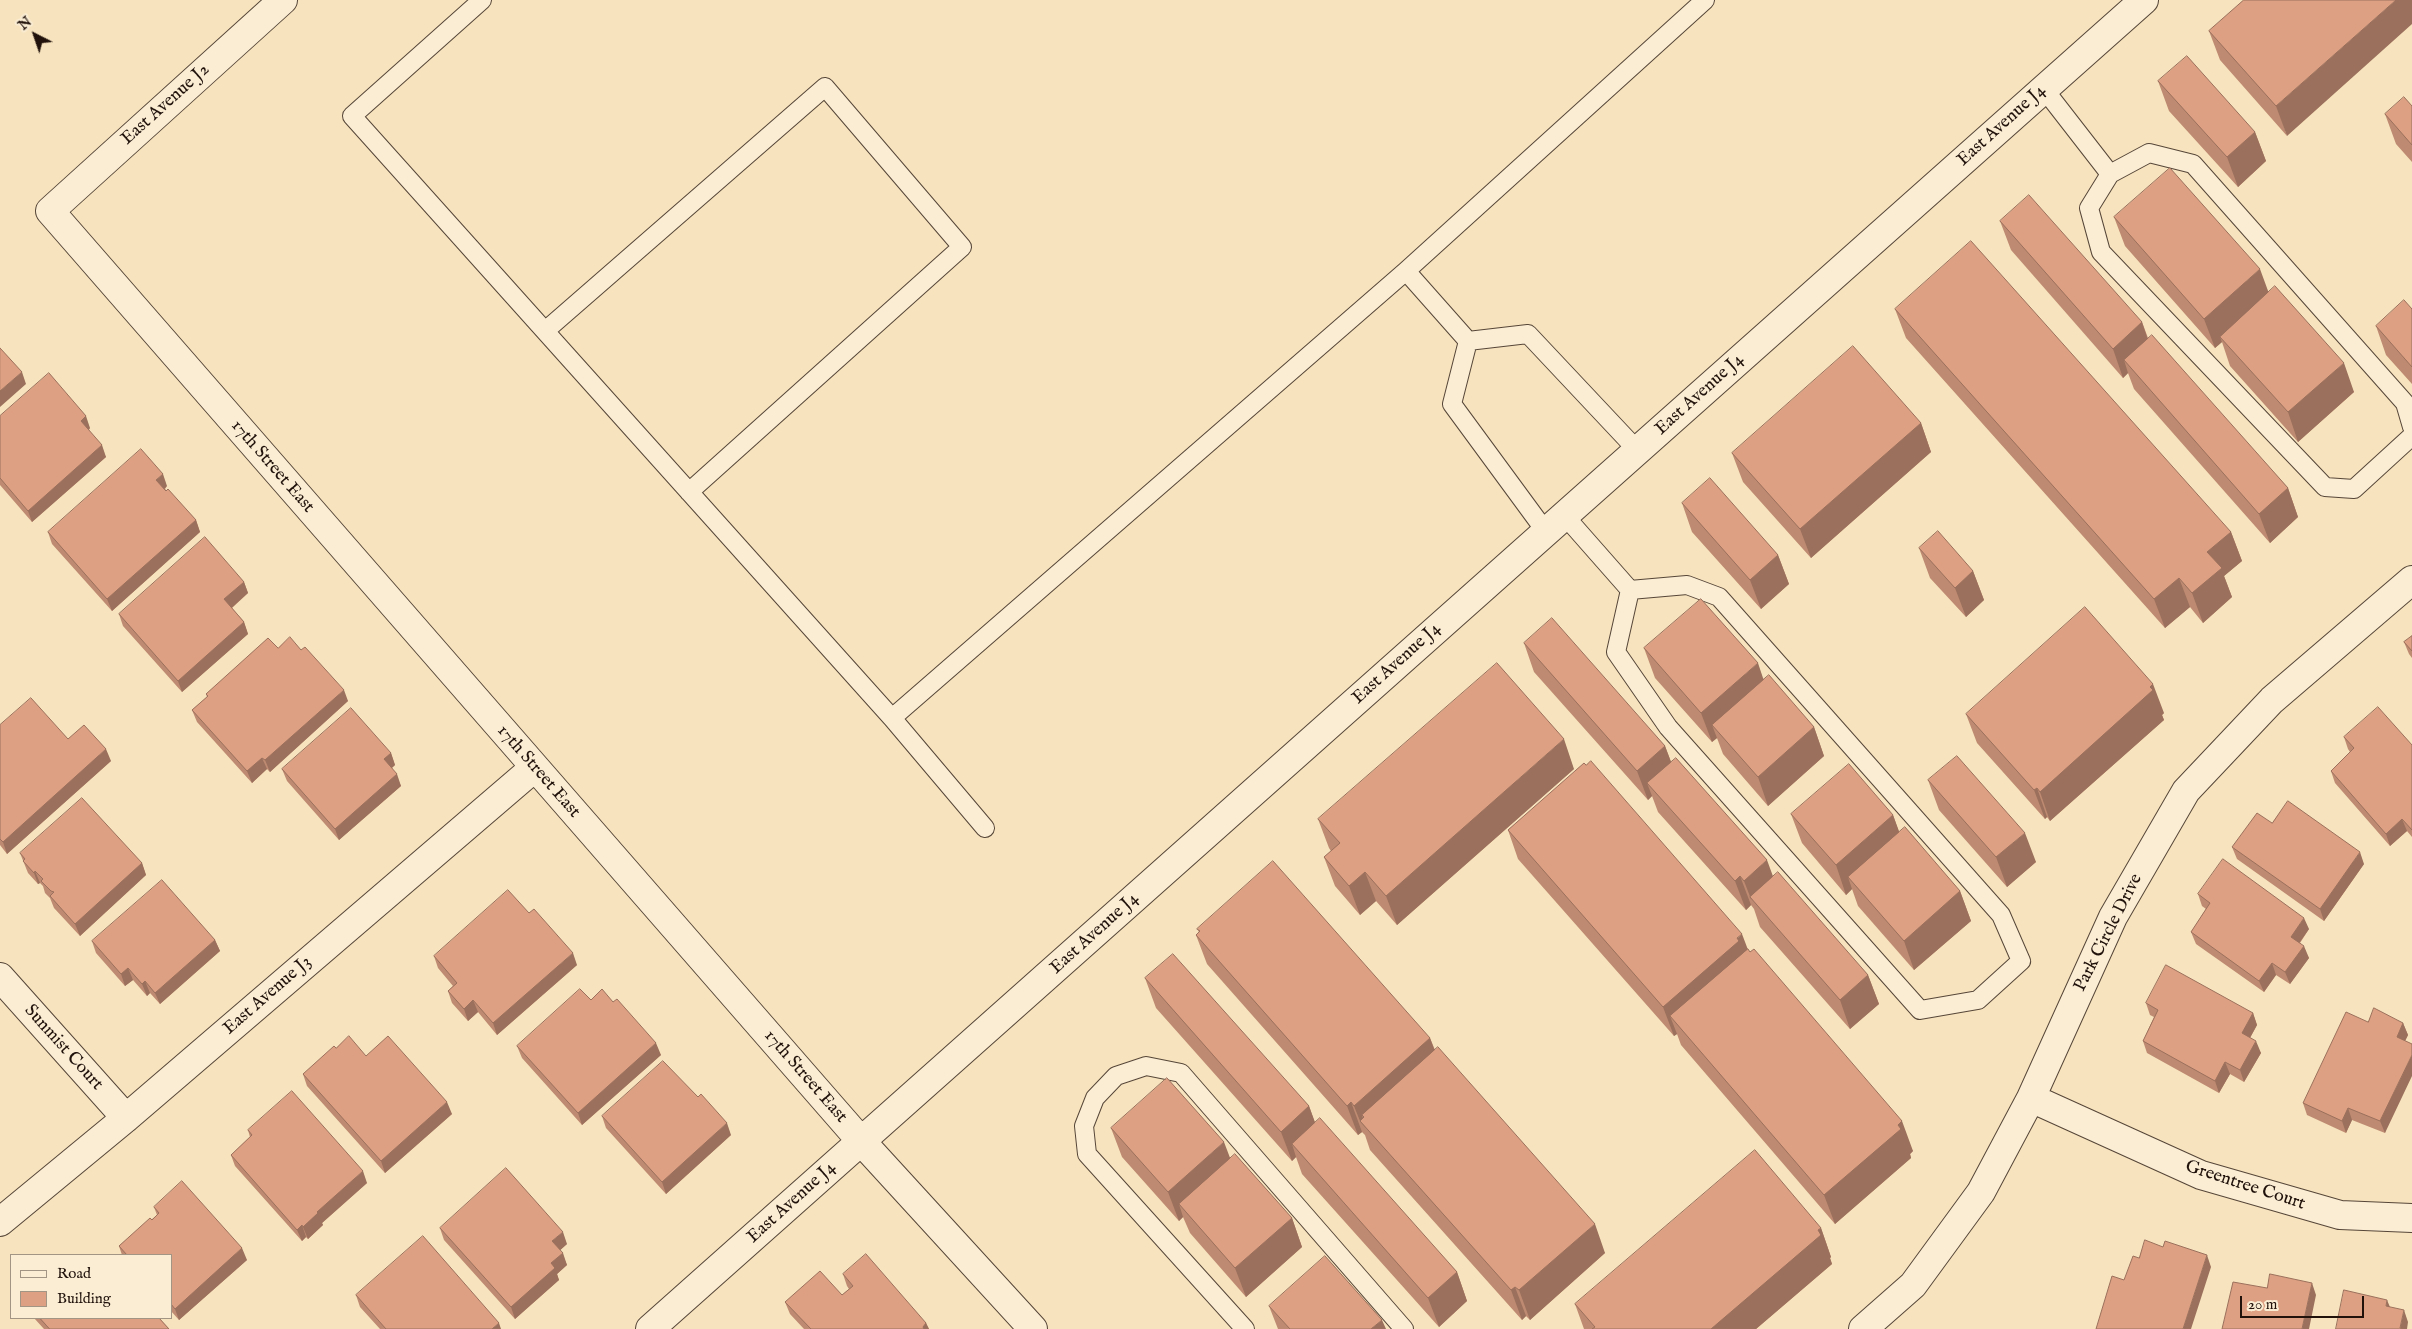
<!DOCTYPE html>
<style>
body{margin:0}
#map{position:relative;width:2412px;height:1329px;overflow:hidden;background:#f7e3bd;font-family:"IM FELL English",serif}
canvas{display:block}
.legend{position:absolute;left:10px;top:1254px;width:162px;height:65px;box-sizing:border-box;background:#faedd4;border:1px solid #a39584;margin:0;padding:6px 9px;list-style:none;font-size:15px;color:#21120b}
.legend li{display:flex;align-items:center;gap:10px;height:25px}
.legend b{width:25px;border:1px solid #a39584}
.north{position:absolute;left:10px;top:10px;width:50px;height:50px;-webkit-text-stroke:4px #faedd4;paint-order:stroke;rotate:319deg;font-size:14px;font-weight:700;line-height:20px;text-align:center;color:#21120b}
.north::after{content:'';display:block;margin:auto;width:18px;height:22px;background:#21120b;clip-path:polygon(50% 0,100% 100%,50% 72%,0 100%)}
.scale{position:absolute;left:2240px;top:1296px;width:124px;height:22px;box-sizing:border-box;border:2px solid #21120b;border-top:0;padding-left:6px;font-size:15px;line-height:18px;white-space:nowrap;color:#21120b;-webkit-text-stroke:4px #faedd4;paint-order:stroke}
</style>
<div id="map">
<canvas width="2412" height="1329"></canvas>
<ul class="legend">
<li><b style="height:6px;background:#faedd4"></b>Road</li>
<li><b style="height:14px;background:#dda083"></b>Building</li>
</ul>
<div class="north">N</div>
<div class="scale">20 m</div>
</div>
<script>
const ctx = document.querySelector('canvas').getContext('2d');
ctx.lineJoin = 'round';
function stroke(path, color, width, dash) {
  ctx.strokeStyle = color;
  ctx.lineWidth = width;
  ctx.lineCap = dash ? 'butt' : 'round';
  ctx.setLineDash(dash || []);
  ctx.stroke(path);
}
function fill(path, color) {
  ctx.fillStyle = color;
  ctx.fill(path, 'evenodd');
}
function label(font, color, halo, rows, align = 'center') {
  ctx.font = font + ' "IM FELL English",serif';
  ctx.lineWidth = 4.5;
  ctx.setLineDash([]);
  ctx.textBaseline = 'middle';
  ctx.strokeStyle = halo;
  ctx.fillStyle = color;
  for (const [text, x, y, turn = 0] of rows) {
    ctx.save();
    ctx.translate(x, y);
    ctx.rotate((+turn || 0) * Math.PI / 180);
    ctx.textAlign = isNaN(turn) ? turn : align;
    if (halo) ctx.strokeText(text, 0, 0);
    ctx.fillText(text, 0, 0);
    ctx.restore();
  }
}
const lane = new Path2D(`
 M482,0L352,116L892,718L985,828
 M2044,89L2110,174
 M1406,271L1468,341
 M545,331L825,87L962,247L689,492
 M2412,427L2405,403L2193,164L2149,153L2110,174L2089,208L2101,252L2325,487L2354,489L2412,436
 M1564,515L1630,590L1616,652L1668,727L1920,1010L1978,1000L2021,961L2001,915L1719,597L1687,585L1630,590
 M1546,532L1452,404L1468,341L1528,334L1638,451
 M892,718L1406,271L1705,0
 M1245,1329L1087,1154L1084,1126L1095,1098L1116,1076L1146,1066L1181,1073L1404,1329`);
const street = new Path2D(`
 M283,0L50,211L861,1141L1033,1329
 M0,977L126,1118
 M2031,1098L2201,1175L2340,1215L2412,1218
 M0,1222L126,1118L534,768
 M650,1329L2144,0
 M1863,1329L1913,1285L1981,1192L2031,1098L2113,917L2186,791L2272,700L2412,580`);
const wall = new Path2D(`
 M2244,0L2287,136L2220,60L2209,31Z
 M2158,81L2255,132L2266,161L2238,187L2169,111Z
 M2412,106V162L2396,144L2385,114Z
 M2114,217L2269,292L2354,392L2298,442L2230,366L2222,342L2215,348L2125,246Z
 M2000,221L2142,322L2148,338L2288,488L2298,517L2270,543L2134,389L2128,373L2123,378L2011,250Z
 M1895,309L2231,532L2242,561L2224,576L2232,597L2203,623L2190,607L2165,628L1906,338Z
 M2412,309V384L2386,355L2376,326Z
 M0,416L90,428L89,430L106,457L32,522L0,485Z
 M1921,423L1931,452L1811,558L1743,482L1732,453Z
 M167,486L165,489L196,520L200,532L112,611L52,544L48,532Z
 M1682,503L1778,555L1789,584L1761,609L1692,532Z
 M1919,548L1973,571L1984,600L1966,617L1930,578Z
 M244,582L248,593L232,608L244,622L248,634L182,692L123,626L119,614Z
 M2412,636V658L2409,654L2404,642Z
 M1524,643L1665,746L1671,762L1773,877L1868,975L1879,1004L1850,1029L1760,927L1754,909L1751,905L1746,910L1658,812L1652,796L1648,800L1534,672Z
 M278,648L348,701L270,772L267,769L252,783L197,722L192,710L207,697L206,694Z
 M1644,648L1764,679L1814,727L1824,756L1768,806L1723,754L1717,738L1712,742L1655,678Z
 M2164,713L2162,715L2164,720L2050,821L2047,817L2045,819L1977,743L1966,714Z
 M0,725L68,739L111,761L7,854L0,845Z
 M2344,737L2412,745V837L2407,831L2390,846L2335,783L2331,771L2350,752L2348,749Z
 M391,753L395,765L392,768L401,786L339,840L287,781L282,769Z
 M1586,765L1747,949L1913,1151L1910,1154L1911,1158L1835,1224L1681,1045L1677,1034L1674,1036L1518,859L1508,830Z
 M1574,769L1397,925L1376,901L1360,915L1335,886L1324,857L1331,851L1329,848L1318,819Z
 M1928,780L2036,862L2007,887L1939,810Z
 M1791,814L1893,815L1899,832L1960,891L1971,921L1914,970L1858,906L1852,889L1846,895L1802,843Z
 M2232,847L2364,864L2324,921L2237,859Z
 M20,853L142,863L146,875L80,936L54,908L50,898L45,893L43,886L40,883L38,884L28,873Z
 M2198,894L2309,929L2300,943L2309,958L2290,984L2276,975L2264,992L2196,944L2191,932L2206,909L2202,906Z
 M1197,929L1430,1038L1435,1050L1605,1253L1530,1320L1526,1316L1522,1320L1370,1150L1365,1135L1362,1132L1358,1135L1207,964L1196,935L1199,932Z
 M215,940L220,951L160,1004L150,993L147,996L133,980L125,986L96,953L92,941Z
 M434,956L577,965L497,1035L478,1012L468,1021L452,1003L448,991L453,986L438,968Z
 M1145,978L1309,1106L1315,1123L1457,1272L1467,1301L1439,1327L1302,1174L1296,1157L1292,1161L1156,1008Z
 M591,1000L661,1055L582,1125L522,1058L517,1046Z
 M2146,1003L2253,1013L2257,1025L2250,1038L2261,1053L2244,1082L2230,1074L2219,1093L2147,1053L2143,1041L2154,1017L2150,1015Z
 M2368,1022L2403,1023L2408,1035L2405,1041L2385,1133L2352,1120L2346,1133L2307,1115L2303,1103Z
 M366,1056L452,1114L385,1173L307,1086L303,1074Z
 M602,1116L731,1135L666,1194L606,1128Z
 M1111,1128L1230,1159L1292,1218L1302,1247L1246,1297L1190,1233L1183,1217L1179,1221L1122,1157Z
 M248,1130L367,1183L322,1223L323,1225L308,1239L306,1237L302,1241L235,1166L231,1155L250,1137Z
 M154,1207L247,1260L179,1320L171,1311V1255H122L119,1246L157,1215Z
 M440,1228L567,1244L560,1250L567,1265L557,1274L559,1280L515,1319L444,1240Z
 M1821,1228L1831,1257L1830,1258L1832,1264L1756,1329H1584L1575,1304Z
 M843,1274L926,1323L929,1329H804L790,1314L785,1302L842,1295L849,1289L847,1286Z
 M356,1295L501,1329H380L360,1307Z
 M1269,1306L1386,1329H1278Z
 M34,1318H159L169,1329H44Z`);
const shadedWall = new Path2D(`
 M2396,0H2412V24L2287,136L2276,106Z
 M2255,132L2266,161L2238,187L2227,157Z
 M2260,269L2271,299L2220,337L2222,342L2215,348L2204,319Z
 M2142,322L2152,352L2124,360L2128,373L2123,378L2113,349Z
 M2344,363L2354,392L2298,442L2288,412Z
 M22,372L26,384L0,407V391Z
 M86,416L90,428L85,433L81,421Z
 M1921,423L1931,452L1811,558L1800,529Z
 M102,445L106,457L32,522L28,511Z
 M163,474L167,486L161,492L156,480Z
 M2288,488L2298,517L2270,543L2259,514Z
 M196,520L200,532L112,611L107,599Z
 M2231,532L2242,561L2224,576L2232,597L2203,623L2192,593L2207,552Z
 M1778,555L1789,584L1761,609L1750,580Z
 M1973,571L1984,600L1966,617L1955,588Z
 M2179,578L2190,607L2165,628L2154,599Z
 M244,582L248,593L228,611L224,599Z
 M244,622L248,634L182,692L178,681Z
 M1758,663L1768,693L1712,725L1717,738L1712,742L1701,713Z
 M2153,684L2164,713L2162,715L2164,720L2050,821L2040,792Z
 M344,690L348,701L270,772L265,760Z
 M1814,727L1824,756L1768,806L1758,777Z
 M1564,739L1574,769L1397,925L1386,896Z
 M1665,746L1676,775L1647,783L1652,796L1648,800L1637,771Z
 M106,749L111,761L7,854L3,842Z
 M391,753L395,765L388,771L384,759Z
 M262,758L267,769L252,783L247,771Z
 M397,774L401,786L339,840L335,829Z
 M2037,788L2047,817L2045,819L2034,790Z
 M1893,815L1904,845L1848,877L1852,889L1846,895L1836,865Z
 M2402,819L2407,831L2390,846L2386,834Z
 M2025,833L2036,862L2007,887L1996,857Z
 M2360,852L2364,864L2324,921L2320,909Z
 M1767,860L1778,890L1751,899L1744,881Z
 M142,863L146,875L80,936L75,924Z
 M35,871L40,883L38,884L34,873Z
 M1365,872L1376,901L1360,915L1349,886Z
 M1740,876L1751,905L1746,910L1735,881Z
 M1960,891L1971,921L1914,970L1904,941Z
 M2304,918L2309,929L2295,949L2291,937Z
 M1742,934L1753,963L1670,1016L1677,1034L1674,1036L1663,1007Z
 M215,940L220,951L160,1004L155,993Z
 M2304,946L2309,958L2290,984L2285,972Z
 M573,953L577,965L497,1035L493,1023Z
 M2272,963L2276,975L2264,992L2259,981Z
 M128,968L133,980L125,986L121,974Z
 M1868,975L1879,1004L1850,1029L1840,1000Z
 M145,981L150,993L147,996L142,984Z
 M473,1000L478,1012L468,1021L464,1009Z
 M2253,1013L2257,1025L2246,1045L2242,1033Z
 M2403,1023L2408,1035L2401,1049L2397,1037Z
 M1430,1038L1441,1068L1362,1115L1366,1128L1360,1121L1354,1106Z
 M2256,1041L2261,1053L2244,1082L2240,1070Z
 M656,1043L661,1055L582,1125L578,1113Z
 M2412,1055V1076L2385,1133L2380,1121Z
 M2225,1062L2230,1074L2219,1093L2215,1081Z
 M447,1102L452,1114L385,1173L381,1161Z
 M1351,1102L1362,1132L1358,1135L1347,1106Z
 M1309,1106L1320,1136L1292,1144L1296,1157L1292,1161L1281,1132Z
 M2348,1108L2352,1120L2346,1133L2342,1121Z
 M1902,1121L1913,1151L1910,1154L1911,1158L1835,1224L1824,1195Z
 M727,1123L731,1135L666,1194L662,1182Z
 M1224,1142L1235,1171L1179,1204L1183,1217L1179,1221L1168,1192Z
 M363,1171L367,1183L322,1223L323,1225L308,1239L303,1227L317,1212Z
 M1292,1218L1302,1247L1246,1297L1235,1268Z
 M1595,1224L1605,1253L1530,1320L1519,1290Z
 M302,1225L306,1237L302,1241L297,1230Z
 M1821,1228L1831,1257L1830,1258L1832,1264L1756,1329H1711Z
 M563,1232L567,1244L557,1253L552,1241Z
 M242,1248L247,1260L179,1320L175,1309Z
 M563,1253L567,1265L557,1274L559,1280L515,1319L511,1307L551,1263Z
 M2207,1255L2211,1267L2191,1329H2183Z
 M1457,1272L1467,1301L1439,1327L1428,1298Z
 M2312,1283L2316,1295L2309,1329H2302Z
 M1515,1287L1526,1316L1522,1320L1511,1290Z
 M2387,1300L2392,1312L2386,1306Z
 M2404,1310L2408,1322L2407,1329H2400Z
 M1382,1320L1386,1329H1371Z
 M499,1323L501,1329H492Z
 M926,1323L929,1329H923V1327Z`);
const building = new Path2D(`
 M2244,0H2396L2276,106L2209,31Z
 M2187,56L2255,132L2227,157L2158,81Z
 M2404,97L2412,106V145L2385,114Z
 M2170,168L2260,269L2204,319L2114,217Z
 M2029,195L2142,322L2113,349L2000,221Z
 M1971,241L2231,532L2207,552L2222,568L2192,593L2179,578L2154,599L1895,309Z
 M2275,286L2344,363L2288,412L2220,337Z
 M2404,300L2412,309V367L2376,326Z
 M2152,335L2288,488L2259,514L2124,360Z
 M1853,346L1921,423L1800,529L1732,453Z
 M0,348L22,372L0,391Z
 M49,373L86,416L81,421L102,445L28,511L0,478V416Z
 M141,449L163,474L156,480L166,491L168,489L196,520L107,599L48,532Z
 M1710,478L1778,555L1750,580L1682,503Z
 M1938,531L1973,571L1955,588L1919,548Z
 M205,537L244,582L224,599L244,622L178,681L119,614Z
 M1701,599L1758,663L1701,713L1644,648Z
 M2085,607L2153,684L2150,687L2153,690L2040,792L2037,788L2034,790L1966,714Z
 M1552,618L1665,746L1637,771L1524,643Z
 M2412,636V651L2404,642Z
 M290,637L301,650L305,647L344,690L265,760L262,758L247,771L192,710L208,696L206,694L268,638L278,648Z
 M1497,663L1564,739L1386,896L1365,872L1349,886L1324,857L1340,843L1318,819Z
 M1769,675L1814,727L1758,777L1712,725Z
 M31,698L68,739L84,725L106,749L3,842L0,839V725Z
 M2378,707L2412,745V830L2402,819L2386,834L2331,771L2354,748L2344,737Z
 M351,708L391,753L384,759L397,774L335,829L282,769Z
 M1957,756L2025,833L1996,857L1928,780Z
 M1676,758L1767,860L1744,881L1740,876L1735,881L1647,783Z
 M1591,761L1742,934L1737,938L1739,941L1663,1007L1508,830L1584,763L1586,765Z
 M1849,764L1893,815L1836,865L1791,814Z
 M82,798L142,863L75,924L50,896L54,892L51,891L41,881L43,879L35,871L34,873L23,861L25,859L20,853Z
 M2288,801L2360,852L2320,909L2232,847L2257,813L2272,823Z
 M1905,827L1960,891L1904,941L1848,877Z
 M2223,859L2304,918L2291,937L2304,946L2285,972L2272,963L2259,981L2191,932L2210,903L2198,894Z
 M1273,861L1430,1038L1354,1106L1351,1102L1347,1106L1196,935L1200,931L1197,929Z
 M1778,872L1868,975L1840,1000L1750,897Z
 M162,880L215,940L155,993L145,981L142,984L128,968L121,974L92,941Z
 M508,890L529,913L534,909L573,953L493,1023L473,1000L464,1009L448,991L457,983L434,956Z
 M1748,949L1750,952L1754,949L1902,1121L1898,1125L1901,1129L1824,1195L1670,1016Z
 M1173,954L1309,1106L1281,1132L1145,978Z
 M2166,965L2253,1013L2242,1033L2256,1041L2240,1070L2225,1062L2215,1081L2143,1041L2158,1010L2146,1003Z
 M580,989L591,1000L602,989L613,1002L617,999L656,1043L578,1113L517,1046Z
 M2374,1008L2403,1023L2397,1037L2412,1044V1055L2380,1121L2348,1108L2342,1121L2303,1103L2346,1012L2368,1022Z
 M349,1036L366,1056L388,1036L447,1102L381,1161L303,1074L334,1046L336,1048Z
 M1438,1047L1595,1224L1519,1290L1515,1287L1511,1290L1360,1121L1364,1117L1362,1115Z
 M663,1061L698,1097L701,1094L727,1123L662,1182L602,1116Z
 M1167,1078L1224,1142L1168,1192L1111,1128Z
 M292,1091L363,1171L317,1212L318,1213L303,1227L302,1225L297,1230L231,1155L252,1135L248,1130Z
 M1320,1118L1457,1272L1428,1298L1292,1144Z
 M1755,1150L1821,1228L1818,1230L1821,1235L1711,1329H1592L1595,1327L1575,1304Z
 M1235,1154L1292,1218L1235,1268L1179,1204Z
 M506,1168L563,1232L552,1241L563,1253L551,1263L555,1268L511,1307L440,1228Z
 M182,1181L242,1248L175,1309L171,1304V1255H127L119,1246L150,1218L152,1220L159,1213L154,1207Z
 M423,1236L499,1323L492,1329H386L356,1295Z
 M2145,1240L2163,1247L2165,1241L2207,1255L2183,1329H2096L2112,1276L2124,1280L2133,1256L2139,1258Z
 M866,1254L926,1323L923,1327L924,1329H811L785,1302L820,1271L842,1295L853,1286L843,1274Z
 M1325,1256L1382,1320L1371,1329H1290L1269,1306Z
 M2270,1274L2312,1283L2302,1329H2222L2233,1282L2267,1288Z
 M2344,1290L2387,1300L2386,1306L2404,1310L2400,1328L2404,1329H2336Z
 M40,1318H159L169,1329H50Z`);
const streetNames = [
 ["East Avenue J2",166,105,-42],
 ["East Avenue J4",2002,126,-42],
 ["East Avenue J4",1700,395,-42],
 ["17th Street East",272,467,49],
 ["East Avenue J4",1397,664,-42],
 ["17th Street East",538,772,49],
 ["Park Circle Drive",2109,933,-63],
 ["East Avenue J4",1095,934,-42],
 ["East Avenue J3",268,996,-41],
 ["Sunmist Court",63,1048,48],
 ["17th Street East",805,1077,49],
 ["Greentree Court",2245,1186,18],
 ["East Avenue J4",792,1203,-42]
];
stroke(lane, '#564638', 20);
stroke(street, '#564638', 30);
stroke(lane, '#faedd4', 18);
stroke(street, '#faedd4', 28);
fill(wall, '#be8a71');
fill(shadedWall, '#9b705c');
fill(building, '#dda083');
stroke(building, '#9b705c', 1);
label('18px', '#21120b', '#faedd4', streetNames);
</script>
